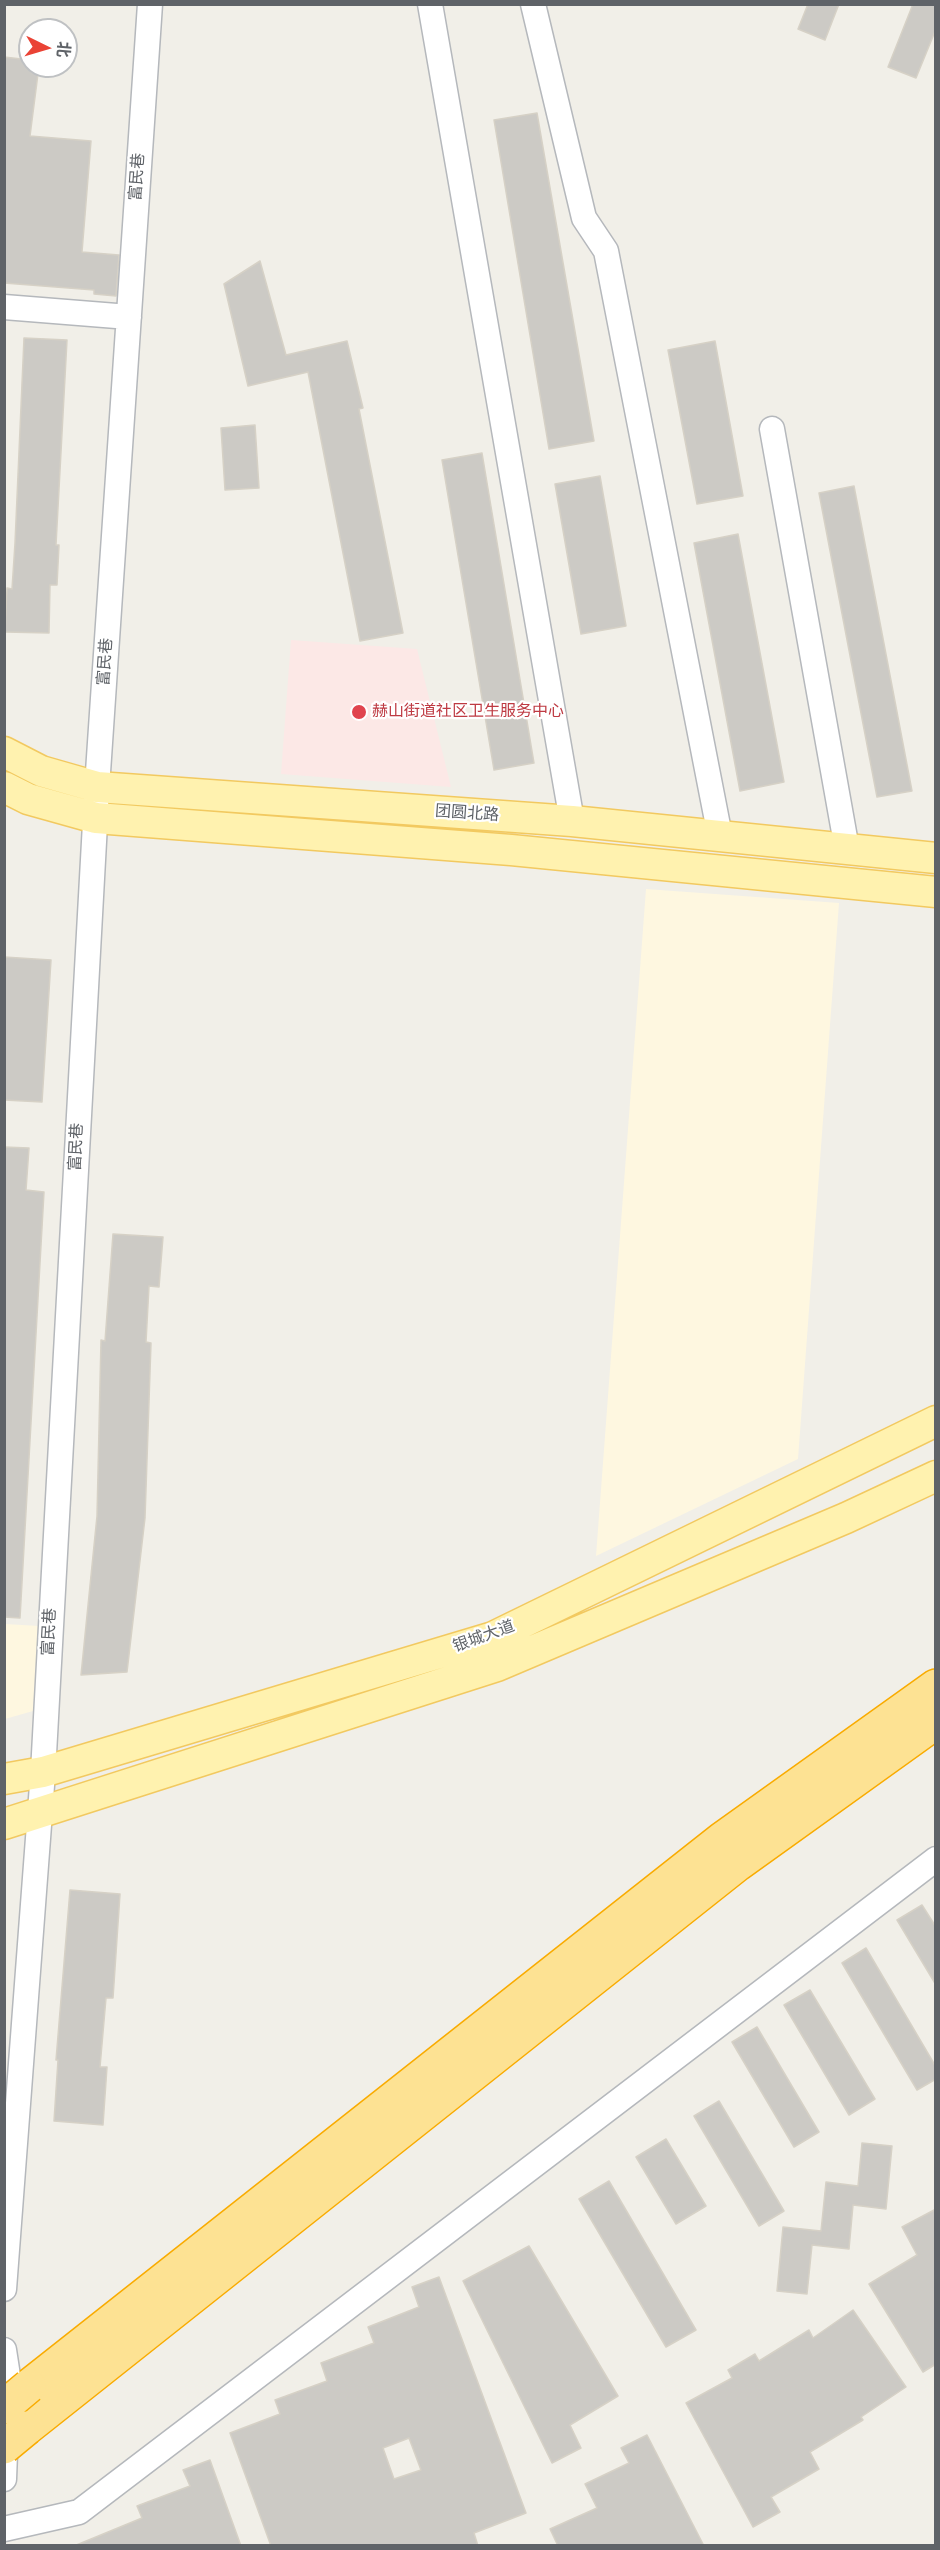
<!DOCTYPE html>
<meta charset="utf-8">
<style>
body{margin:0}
#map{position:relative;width:940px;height:2550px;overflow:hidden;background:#f1efe8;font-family:"Titillium Web","Noto Sans SC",sans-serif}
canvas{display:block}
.frame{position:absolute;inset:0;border:6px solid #5f6368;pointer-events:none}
.north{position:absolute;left:18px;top:18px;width:60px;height:60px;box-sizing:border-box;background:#fff;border:2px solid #bfc1c3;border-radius:50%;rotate:95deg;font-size:16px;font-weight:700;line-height:24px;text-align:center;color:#5f6368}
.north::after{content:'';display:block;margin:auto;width:21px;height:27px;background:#ea4335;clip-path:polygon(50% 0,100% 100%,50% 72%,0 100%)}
</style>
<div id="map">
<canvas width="940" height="2550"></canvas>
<div class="frame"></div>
<div class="north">北</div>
</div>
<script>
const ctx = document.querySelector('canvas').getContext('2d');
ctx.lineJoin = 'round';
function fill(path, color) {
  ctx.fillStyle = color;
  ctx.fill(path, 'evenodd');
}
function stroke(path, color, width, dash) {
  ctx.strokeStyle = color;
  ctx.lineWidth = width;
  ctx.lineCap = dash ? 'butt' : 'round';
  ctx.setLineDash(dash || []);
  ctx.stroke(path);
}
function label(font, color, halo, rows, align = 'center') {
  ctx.font = font + ' "Titillium Web","Noto Sans SC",sans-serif';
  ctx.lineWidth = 4.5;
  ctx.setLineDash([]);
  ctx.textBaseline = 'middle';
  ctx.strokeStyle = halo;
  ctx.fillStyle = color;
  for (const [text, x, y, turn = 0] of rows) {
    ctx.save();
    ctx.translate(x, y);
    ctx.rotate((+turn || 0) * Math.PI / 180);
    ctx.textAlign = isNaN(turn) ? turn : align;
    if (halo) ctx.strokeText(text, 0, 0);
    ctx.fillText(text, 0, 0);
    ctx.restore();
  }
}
const commercial = new Path2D(`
 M646,889L839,903L798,1459L596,1556Z
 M5,1624L39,1626L33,1711L5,1719Z`);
const medical = new Path2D(`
 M291,640L417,649L451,787L281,774Z`);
const building = new Path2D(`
 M808,4H839L825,40L798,29Z
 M913,4H936V29L916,78L888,67Z
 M4,57L30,60V66H39L30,136L91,141L82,252L119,255L116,296L94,294V290L4,283Z
 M537,113L594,441L549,449L494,120Z
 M260,261L286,355L347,341L363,408L359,409L403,633L360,641L308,372L248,386L224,284Z
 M24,338L67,340L56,545H59L57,585H50L49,633L5,632L7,588L12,589L15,543Z
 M715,341L743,496L697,504L668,350Z
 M255,425L259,488L225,490L221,428Z
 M482,453L534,763L494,770L442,460Z
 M600,476L626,626L581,634L555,484Z
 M854,486L912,791L877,797L819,493Z
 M738,534L784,782L740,791L694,543Z
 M4,957L51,960L42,1102L4,1100Z
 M4,1147L29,1148L26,1190L44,1192L20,1618L4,1617Z
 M113,1234L163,1237L159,1287L149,1286L146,1342L151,1343L145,1518L127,1672L81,1675L97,1516L101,1340L105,1341Z
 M70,1890L120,1894L113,1998H106L100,2067H107L103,2125L54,2121L58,2060H56Z
 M922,1905L936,1927V1985L897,1920Z
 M866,1948L936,2067V2079L917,2090L842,1963Z
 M810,1990L875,2099L849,2115L784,2005Z
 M757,2027L819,2132L794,2147L732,2042Z
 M719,2101L784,2211L759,2226L694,2116Z
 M666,2139L706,2206L676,2224L636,2157Z
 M862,2143L892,2146L886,2209L853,2205L849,2249L812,2245L807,2294L777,2291L783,2227L821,2231L826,2182L858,2186Z
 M609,2181L696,2330L666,2347L579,2199Z
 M936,2209V2364L923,2372L869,2284L917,2255L902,2227Z
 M529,2246L618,2396L570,2425L581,2448L552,2463L463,2281Z
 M439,2277L526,2513L474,2533L478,2546H271L230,2433L280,2414L275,2400L327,2381L321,2363L374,2343L368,2327L419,2307L412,2287ZM409,2438L421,2470L394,2479L383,2448Z
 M853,2310L906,2387L861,2417L863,2420L810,2452L819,2469L771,2497L780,2512L753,2527L686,2403L732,2378L728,2370L755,2354L759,2361L809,2330L813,2338Z
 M647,2435L704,2546H558L550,2529L597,2508L585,2484L629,2463L621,2448Z
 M210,2460L241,2546H74L142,2518L137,2506L190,2486L183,2470Z`);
const minor = new Path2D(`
 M430,4L572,821
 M533,4L584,218L606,251L720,836
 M4,307L129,317
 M772,429L847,849
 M4,2289L43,1772L97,787L150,4
 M4,2350L8,2376L4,2479
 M4,2529L79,2512L936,1859`);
const major = new Path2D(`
 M4,752L41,771L97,787L572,821L936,858
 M4,787L28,799L96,818L511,850L936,892
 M4,1779L43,1772L493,1637L936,1421
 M4,1824L497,1666L846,1518L936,1476`);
const highway = new Path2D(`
 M29,2386L722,1839L936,1686
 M27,2428L738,1864L936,1722`);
const highwayBridge = new Path2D(`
 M4,2407L29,2386
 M4,2447L27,2428`);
const markers = [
 [359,712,8,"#e0444e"]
];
const streetNames = [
 ["富民巷",138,177,-86],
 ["富民巷",106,662,-86],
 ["团圆北路",467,814,4],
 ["富民巷",77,1147,-87],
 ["富民巷",50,1632,-87],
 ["银城大道",484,1637,-20]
];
const healthNames = [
 ["赫山街道社区卫生服务中心",372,712]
];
fill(commercial, '#fef7e0');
fill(medical, '#fce8e6');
fill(building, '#cccac5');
stroke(building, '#d6d1c6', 1.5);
stroke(minor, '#b5b8bc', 27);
stroke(major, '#f2c960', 33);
stroke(highway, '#f9ab00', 36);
stroke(minor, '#fff', 24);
stroke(major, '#fff2af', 30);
stroke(highway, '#fde293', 33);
stroke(highwayBridge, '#f9ab00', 36, []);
stroke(highwayBridge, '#fde293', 33);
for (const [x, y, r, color] of markers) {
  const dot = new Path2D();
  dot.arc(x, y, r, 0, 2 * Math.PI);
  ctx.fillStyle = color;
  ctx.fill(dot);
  stroke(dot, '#fff', 2);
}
label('16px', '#5f6368', '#fff', streetNames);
label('16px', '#be3a42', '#fff', healthNames, 'left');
</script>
